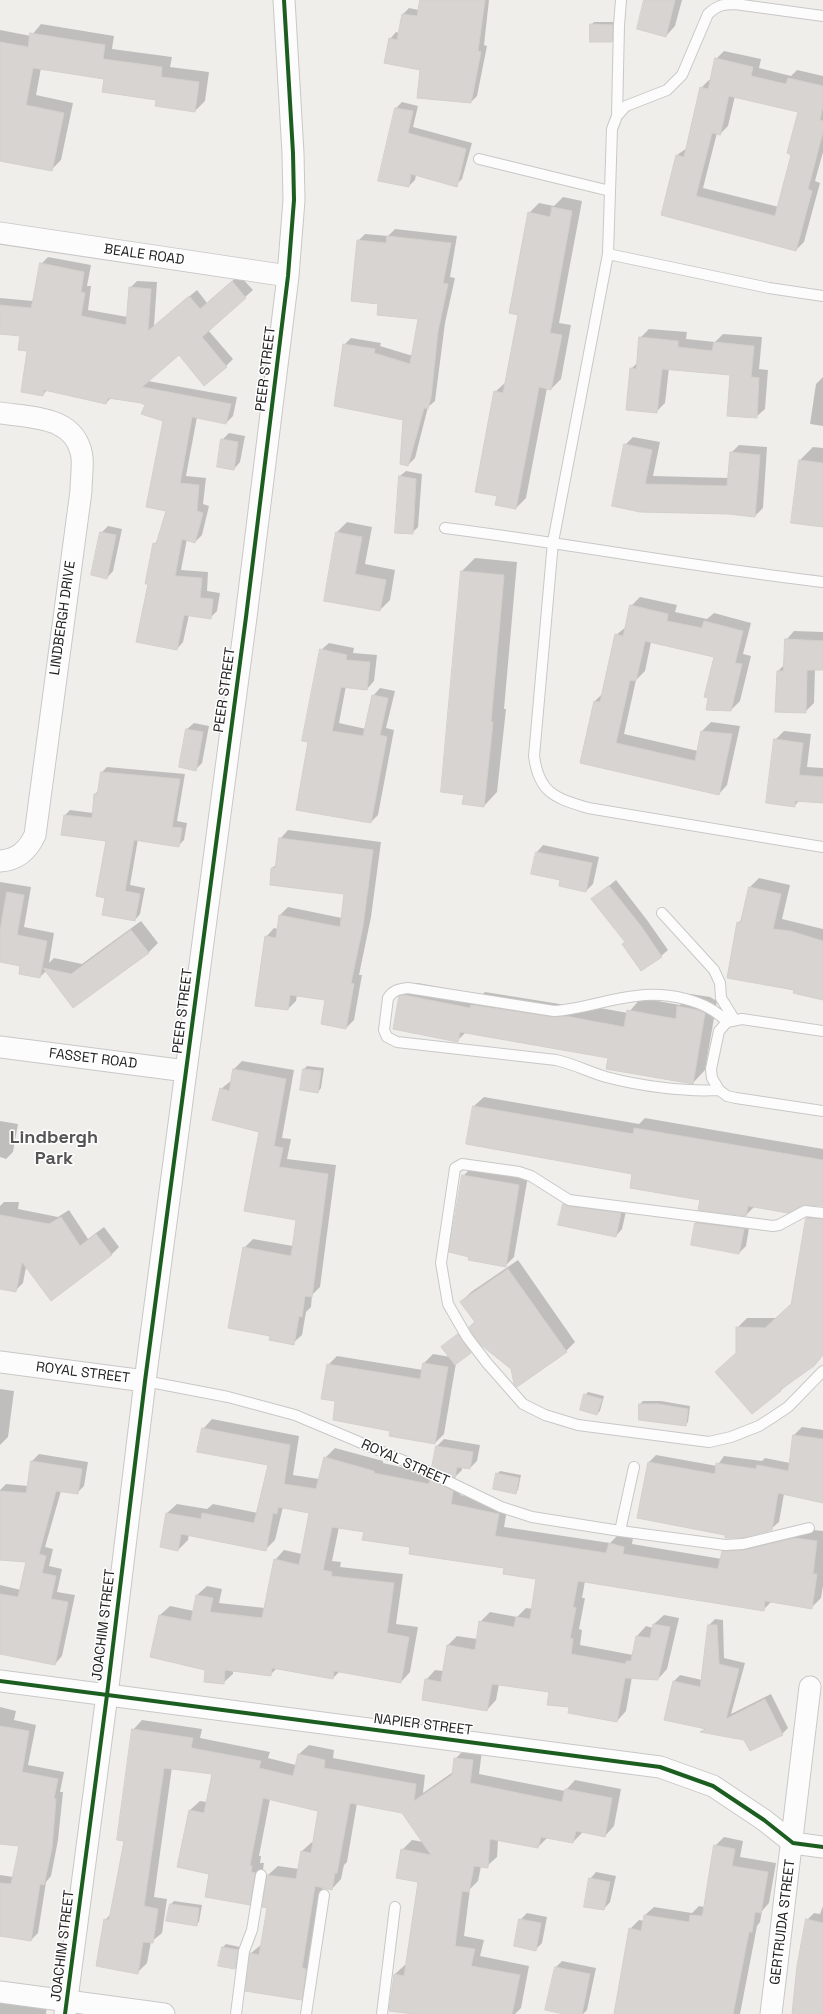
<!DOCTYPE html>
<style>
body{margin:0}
canvas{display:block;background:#f0eeeb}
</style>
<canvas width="823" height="2014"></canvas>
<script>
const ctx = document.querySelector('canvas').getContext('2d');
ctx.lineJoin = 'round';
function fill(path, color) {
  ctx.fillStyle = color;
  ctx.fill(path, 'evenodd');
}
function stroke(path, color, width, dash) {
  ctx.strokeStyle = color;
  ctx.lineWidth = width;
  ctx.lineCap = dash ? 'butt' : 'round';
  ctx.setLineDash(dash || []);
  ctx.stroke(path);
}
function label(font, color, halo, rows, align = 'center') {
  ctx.font = font + ' "Space Grotesk",sans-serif';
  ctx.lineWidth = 3;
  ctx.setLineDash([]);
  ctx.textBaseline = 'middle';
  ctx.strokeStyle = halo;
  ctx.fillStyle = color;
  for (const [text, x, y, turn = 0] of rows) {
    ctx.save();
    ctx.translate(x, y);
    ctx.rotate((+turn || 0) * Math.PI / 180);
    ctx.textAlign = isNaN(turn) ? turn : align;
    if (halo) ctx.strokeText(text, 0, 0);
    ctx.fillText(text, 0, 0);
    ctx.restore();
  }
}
const shadow = new Path2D(`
 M421,0H489L484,45L487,46L477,96L471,102L421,69L390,39L396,32L399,33L403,14L409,8L419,10Z
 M645,0H682L675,26L666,36Z
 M594,22H615V38L612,41L591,25Z
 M41,24L114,36L112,49L172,57L170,67L209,72L205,101L195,111L157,99L105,78L41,68L36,95L73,103L61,160L51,170L0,160V30L31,36Z
 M724,51L761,59L759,68L791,76L797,70L823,76V152L815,181L820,183L804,242L796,250L662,214L677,155L687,148L701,88L709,80H711L716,59ZM735,96L799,111L792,154L779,207L703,188L717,133L720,134L728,126Z
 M402,102L418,106L413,127L472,143L462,179L456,185L416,175L415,180L409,186L396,108Z
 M563,197L582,201L559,323L571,325L561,379L551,389L547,388L526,498L516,508L498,495L495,392L506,382L520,314L529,213L539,203L554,206Z
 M395,229L457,236L450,277L455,278L445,323L435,401L428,407L415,458L408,465L404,419L344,345L351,338L381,343L380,346L413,356L419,318L379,303L358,241L365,234L388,236Z
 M48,257L91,265L87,286H91L88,310L128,317L130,288L137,281L157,282L154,326L197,290L207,303L239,275L253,290L208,330L233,359L226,366L179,354L148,381L237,397L233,416L226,423L197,417L186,476L206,478L203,504L209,506L202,535L195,542L187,539L181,570L208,572L207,591L220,593L217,611L210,618L189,615L183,642L177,649L149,583L154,544L159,539L167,510L164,421L141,402L112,397L106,403L47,390L43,395L22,335L0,333V298L33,301L41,264Z
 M649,329L687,332L686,339L715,342L723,334L762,337L759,369L768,370L765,409L756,417L731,374L669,368L665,403L656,412L631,369L638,362L640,338Z
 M823,377V426L810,424L816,384Z
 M229,433L245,436L240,462L234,469L222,440Z
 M633,437L660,442L653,476L729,478L731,453L739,445L767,447L763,508L755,516L613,505L625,445Z
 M813,447L823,448V526L800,460Z
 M406,471L422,474L418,527L412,533L400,476Z
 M347,522L372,527L365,564L395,570L390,600L380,610L325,600L337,532Z
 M108,526L122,529L113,571L107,578L101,533Z
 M475,558L517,562L504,709H506L497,792L484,806L465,794L462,571Z
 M640,597L677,605L675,612L707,619L714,613L751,623L743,654L751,656L740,701L731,710L709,698L715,656L651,642L645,671L636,680L624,734L698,751L702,731L711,722L740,726L727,785L719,794L581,762L595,701L603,693L616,635L626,627L631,606Z
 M794,631L823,632V669H815L814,703L805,712L778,671L785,664L786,640Z
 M329,643L354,648L353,653L377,655L374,681L367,689L346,686L339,723L366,729L373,696L380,688L395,691L386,728L394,730L378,815L371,822L310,741L321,650Z
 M194,723L209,726L202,763L195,770L187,729Z
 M784,731L811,734L807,767L823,768V802L799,801L794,806L775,740Z
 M107,767L185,774L177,821L187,823L184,840L178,846L138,839L130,885L145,888L140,914L135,920L106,897L107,840L65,815L70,810L93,813L95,794L98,791L101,773Z
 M288,830L381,842L371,917L359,975H362L354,1020L346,1028L327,999L297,995L296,1001L288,1009L266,937L274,928L278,929L280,915L288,907L342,918L345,893L272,868L277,864L280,839Z
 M543,845L599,857L593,884L586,891L561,879L532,873L537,852Z
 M759,878L790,885L782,919L823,929V957L738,923L743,918L749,888Z
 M616,880L647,920L668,950L661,956L626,942L593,899Z
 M0,882L31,887L24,927L54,933L49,963L54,958L82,964L141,921L158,943L148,953L73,1007L46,971L40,977L21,965L0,961Z
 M418,983L482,995L485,992L566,1005L578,1004L628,1013L641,998L680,1005L691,994L710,997L717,1001L705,1070L693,1083L609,1057L466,1032L457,1041L400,997L413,984Z
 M242,1061L294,1070L282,1138L291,1139L287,1159L336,1165L320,1287L312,1295L311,1307L306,1312L302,1335L293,1343L271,1335L244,1248L253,1239L293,1246L297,1219L261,1132L221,1089L232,1080L234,1069Z
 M307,1066L324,1068L321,1088L318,1092L304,1069Z
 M484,1097L639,1124L645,1118L823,1149V1205L806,1204L755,1206L746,1215L634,1173L474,1106Z
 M0,1121L18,1124L13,1152L6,1159L0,1157Z
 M472,1167L528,1176L514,1257L505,1266L463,1176Z
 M570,1198L627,1207L622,1229L616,1236L559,1224L564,1204Z
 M4,1202H19L18,1209L58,1217L69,1210L88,1239L104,1227L119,1247L112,1254L26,1267L23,1283L15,1291L0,1288V1206Z
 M817,1208L823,1209V1355L780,1391L737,1352V1328L747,1318H776L792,1304L807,1218Z
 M703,1216L750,1222L746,1246L739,1253L692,1244L696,1223Z
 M518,1260L575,1342L566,1351L512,1369L470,1327L475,1321L461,1302L471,1292Z
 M462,1332L473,1349L456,1363L444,1434L435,1443L391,1430L336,1400L328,1365L337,1356L423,1370L424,1363L433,1354L451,1357L446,1344Z
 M0,1389L14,1391L8,1437L0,1445Z
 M588,1392L604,1396L600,1411L597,1414L585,1395Z
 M643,1401H661L690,1406L688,1422L685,1425L640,1404Z
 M212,1419L299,1436L293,1475L319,1479L325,1458L335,1448L383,1461V1463L437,1475L442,1470L434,1466L437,1446L444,1439L480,1445L477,1461L470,1468L462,1466V1470L454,1478L462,1482L460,1495L508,1504L504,1527L610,1543L619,1534L633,1538L632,1544L722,1559L723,1552L733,1542L805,1529L823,1531V1586L821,1598L811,1608L772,1601L763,1610L585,1581L582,1598H585L579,1629L582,1630L580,1645L633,1655L637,1636L646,1626L653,1628L654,1624L664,1615L679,1618L667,1669L658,1679L632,1677L626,1711L617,1721L570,1706L550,1692L499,1684L496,1700L487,1710L426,1680L435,1670L443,1671L448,1645L457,1636L477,1639L480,1622L490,1612L517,1617L526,1608L533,1609L537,1578L505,1567L412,1546L365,1531L339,1527L332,1561L341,1562L340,1567L403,1574L396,1624L418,1627L410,1672L401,1682L340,1671L333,1678L277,1668L270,1675L233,1671V1674L223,1683L206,1670L151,1657L160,1615L170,1606L194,1611L197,1595L207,1586L222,1589L219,1603L265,1608L275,1560L284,1550L302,1554L310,1512L283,1507L275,1540L265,1550L189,1534L188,1540L178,1550L167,1513L177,1504L207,1509L213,1504L258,1513L269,1464L203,1429Z
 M802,1427L823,1430V1502L784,1494L779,1522L771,1529L726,1535L649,1462L656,1455L717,1466L724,1456L762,1461L765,1458L790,1463L794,1435Z
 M39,1454L88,1462L84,1486L77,1493L61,1491L45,1547L53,1549L49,1566L62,1569L57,1592L75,1595L62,1656L55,1664L0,1641V1585L21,1590L27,1561L0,1559V1490L6,1484L28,1486L32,1461Z
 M500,1471L521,1475L518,1490L515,1493L497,1474Z
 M715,1619L723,1620L724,1658L745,1663L731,1714L771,1694L788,1728L782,1734L745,1739L702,1732L705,1728L674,1681L680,1675L702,1680L709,1625Z
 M0,1707L16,1711L14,1720L36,1725L28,1765L64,1772L60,1792H63L58,1840L51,1876L46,1882L38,1933L31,1940L0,1935V1875L13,1877L22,1837L0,1834Z
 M142,1720L202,1729L200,1738L270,1752L268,1758L296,1765L299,1754L309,1745L334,1750L333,1758L425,1775L423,1793L453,1772L455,1759L465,1749L482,1751L479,1774L565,1791L575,1780L621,1789L614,1826L605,1836L583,1832L573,1842L547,1838L538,1847L498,1840L497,1857L487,1866H481L478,1881L470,1889L464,1936L484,1940L480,1956L529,1966L521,2008L515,2014H421L395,1974L405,1965H407L419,1881L402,1850L412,1840L424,1842L403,1812L357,1803L347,1862L344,1865L341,1879L332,1889L323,1887L311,1959V1990L301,1999L247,1990L251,1953L262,1944L268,1907V1875L278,1866L299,1869L302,1851L312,1842H314L319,1810L270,1799L259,1856H261L260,1863H264L259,1894L249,1904L210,1873L178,1866L190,1810L200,1801L207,1802L213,1773L172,1767L154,1897L167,1899L162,1933L151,1942L147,1963L137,1973L105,1920L111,1914L125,1840L133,1730Z
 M724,1837L743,1841L740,1857L776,1863L769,1903L762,1911L760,1922L757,1926L740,2014H615L630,1929L639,1920L644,1921L645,1915L654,1907L692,1913L699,1906L704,1907L715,1846Z
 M596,1872L616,1876L610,1902L604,1909L590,1879Z
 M174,1901L202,1905L199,1922L196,1925L171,1904Z
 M823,1906V2014H793L807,1920L814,1913L820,1914Z
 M527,1913L547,1917L542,1943L535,1950L520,1920Z
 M226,1944L240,1947L238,1965L235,1968L219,1965L223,1947Z
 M562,1961L596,1968L587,2010L583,2014H569L556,1967Z
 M0,1999L47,2006L46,2014H0Z`);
const building = new Path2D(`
 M420,0H485L478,51L481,52L471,103L417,98L420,70L384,63L389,38L397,40L402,14L417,16Z
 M644,0H675L666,37L637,29Z
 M590,24L613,25L612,42H590Z
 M30,33L105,45L103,59L162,67L161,77L199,82L195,112L155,106L156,100L102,92L104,79L33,68L26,105L64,113L52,171L0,161V42L28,47Z
 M715,58L753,67L751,76L786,84L788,78L823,86V105L820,120L823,121V132L808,189L812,191L796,251L661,215L676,155L684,157L700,87L708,89ZM729,96L798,112L787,153L791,155L775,216L696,196L712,133L720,135Z
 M395,108L413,111L408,133L466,149L457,187L411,174L409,187L378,181Z
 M552,207L572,211L550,333L562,335L551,390L539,387L516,509L495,505L497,496L475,492L494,391L503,393L518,315L509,313L528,212L550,217Z
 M387,236L451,243L443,283L448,284L438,331L431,397L428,409L424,408L408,466L400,464L403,420L334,406L343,344L375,349L374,353L410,364L418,319L377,315L378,304L351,301L357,240L386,243Z
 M40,263L84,272L81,292L85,293L81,316L126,325L129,287L151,289L148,331L189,296L200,309L232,281L246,298L202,337L227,367L204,386L179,355L142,387L231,404L226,424L192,417L180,483L199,485L197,511L203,513L195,543L182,539L175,576L202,578L200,598L213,599L211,619L184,615L177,650L136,642L148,584H145L153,543L156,544L166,511L146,507L163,421L141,414L145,405L141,403L108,398L106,404L44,390L43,396L21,392L27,351L18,350L20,336L0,334V305L31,308Z
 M639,337L678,341V347L712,351L714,342L754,346L751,377L759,378L757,418L727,416L730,375L662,369L657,413L626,410L630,368L636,369Z
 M221,439L238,442L234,470L217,467Z
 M624,444L652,450L645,484L727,486L730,452L760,455L755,517L729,514L640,512L612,506Z
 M799,460L823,463V527L791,523Z
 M399,476L416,479L413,534L395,533Z
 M100,532L116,535L107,579L91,575Z
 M336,532L362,537L355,574L386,580L380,611L324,601Z
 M461,571L504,575L491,722H493L484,807L462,804L464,795L441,792Z
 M630,605L668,614L667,621L702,628L704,621L743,631L735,663L742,664L731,711L706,710L708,698L704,697L714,657L645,641L636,681L630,680L616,743L695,761L701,731L732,734L719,795L580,763L594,701L600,702L615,634L623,636Z
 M785,639L823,641V670H807L806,713L775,712L777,671H783Z
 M320,649L347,655L346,660L370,662L367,690L341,687L332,731L363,736L372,695L388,698L380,735L387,737L371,823L296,810L308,742L302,741Z
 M186,729L203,732L196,771L179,767Z
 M774,739L803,743L799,775L823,777V803L795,801V807L766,803Z
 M101,772L180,779L172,827L182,828L179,847L134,840L125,891L140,894L135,921L102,915L105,898L96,896L106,841L61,835L64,815L92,818L94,794H97Z
 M279,838L373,850L363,926L351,983L354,984L346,1029L321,1024L325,1000L290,995L288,1010L255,1006L265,936L276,938L279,915L340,927L344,894L270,885L271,868H275Z
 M536,852L592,863L586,892L559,886L560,880L531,874Z
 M609,886L641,926L662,957L641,971L622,944L625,942L591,899Z
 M749,887L781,894L773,929L790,931L823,941V1000L793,993L794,990L727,978L737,922L740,923Z
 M7,892L24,895L17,935L47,941L40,978L19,974L20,966L0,962V931Z
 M131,930L149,953L73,1008L43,968L71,974Z
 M404,995L470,1008L471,1005L553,1017L565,1016L624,1027L627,1010L676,1019L677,1006L697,1010L705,1013L693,1084L606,1069L608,1058L460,1032L458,1042L393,1029L399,996Z
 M233,1069L286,1079L274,1146L283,1148L279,1167L328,1174L312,1297L305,1296L302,1317L299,1316L294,1345L269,1340L270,1336L228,1328L243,1247L291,1256L296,1220L244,1211L259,1132L212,1120L220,1088L229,1091Z
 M303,1069L321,1071L318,1093L300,1090Z
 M473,1106L633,1134L634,1128L823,1160V1206L805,1205L788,1213L748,1206L746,1216L698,1210L700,1200L630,1188L632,1174L466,1144Z
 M462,1175L519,1185L506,1267L468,1260L469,1257L449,1252Z
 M563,1204L568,1206L621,1213L616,1237L558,1225Z
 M0,1215L49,1224L61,1217L80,1246L96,1234L112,1255L51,1301L22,1262L16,1292L0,1289Z
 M806,1218L823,1219V1355L814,1366L780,1390L781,1391L752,1414L715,1372L736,1353V1327L765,1328L791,1304Z
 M695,1223L744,1229L739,1254L691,1245Z
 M508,1269L567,1352L517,1387L514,1384L511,1369L481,1345L472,1333L469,1327L475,1322L460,1302Z
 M458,1334L471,1353L455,1365L441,1347Z
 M423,1363L448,1367L435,1444L389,1436L390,1431L333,1420L335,1401L321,1399L327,1364L420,1379Z
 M584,1394L602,1399L597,1415L580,1410Z
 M639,1404H658L688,1409L686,1426L639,1420Z
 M202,1428L290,1445L284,1484L316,1489L324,1457L374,1471V1473L429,1484L430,1480L453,1491L451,1504L499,1514L495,1536L606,1553L609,1543L624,1547L623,1554L718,1569L722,1551L745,1550L795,1538L817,1541L813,1574H817L812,1609L765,1601L764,1611L578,1581L573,1607L576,1608L570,1638L573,1639L571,1654L626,1664V1661H631L636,1636L650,1638L653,1624L670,1627L658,1680L625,1678L617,1722L568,1713L569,1707L547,1705L549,1692L492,1684L487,1711L422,1700L425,1679L441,1682L447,1645L475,1650L479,1621L514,1627L516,1617L530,1619L536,1579L503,1574L504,1568L409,1554L410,1547L362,1540L364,1532L332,1527L323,1570L332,1572L331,1576L394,1583L387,1633L409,1637L401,1683L334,1671L333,1679L272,1668L271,1676L225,1670L224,1684L204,1682L205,1670L150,1657L159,1615L191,1621L196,1595L213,1598L210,1612L262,1618L274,1559L299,1565L309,1513L278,1507L277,1514L273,1513L266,1551L181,1534L178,1551L160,1547L166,1513L201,1519L202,1513L254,1523L268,1465L197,1452Z
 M793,1435L823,1439V1503L778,1493L772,1530L742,1538H725V1535L637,1518L648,1462L715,1474L716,1463L756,1469L757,1465L788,1471Z
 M436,1446L473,1452L470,1469L457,1467L455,1478L432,1467Z
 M31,1461L82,1469L78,1494L56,1491L39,1554L46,1556L42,1573L56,1576L51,1599L68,1602L55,1665L0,1654V1594L18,1597L26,1562L0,1560V1491L26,1493Z
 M496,1473L519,1478L516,1494L493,1489Z
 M708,1625H717L719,1664L739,1669L726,1719L765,1699L783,1735L750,1751L744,1740L700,1732L706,1729L664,1720L673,1681L700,1687Z
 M0,1726L29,1731L22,1772L58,1779L54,1798L56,1799L52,1848L44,1885L40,1884L31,1941L0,1936V1883L11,1884L19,1846L0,1844Z
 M132,1729L193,1738L191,1748L261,1761L259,1768L293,1776L298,1754L325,1760L324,1768L416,1784L414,1801L452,1775L454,1758L473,1760L470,1783L562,1802L565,1789L612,1798L605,1837L576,1831L573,1843L541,1837L538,1848L490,1839L488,1868L474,1866L469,1892L462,1891L455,1946L475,1949L471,1966L520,1975L512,2014H414L389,2011L394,1974L404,1976L418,1882L396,1878L401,1849L431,1855L402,1813L350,1803L337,1873H335L332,1890L315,1886L302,1968L306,1969L302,2000L245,1991L250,1953L259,1955L267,1908L262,1907L267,1875L296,1879L301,1851L311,1853L318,1811L263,1798L250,1865L252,1866L251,1872L255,1873L250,1905L205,1897L209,1874L177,1867L189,1810L204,1813L212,1774L164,1768L144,1906L158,1909L153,1943L143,1942L138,1974L96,1966L104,1919L109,1920L124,1841L117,1840Z
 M714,1845L735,1849L732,1866L768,1872L761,1913L755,1912L752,1932H749L733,2014H614L629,1928L641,1931L644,1915L689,1922L690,1915L702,1916Z
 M589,1878L610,1882L604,1910L584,1907Z
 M170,1904L199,1908L197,1926L166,1921Z
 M519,1919L541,1923L536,1951L514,1946Z
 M806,1919L823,1923V2014H792L797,1966Z
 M222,1947L238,1950L235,1969L218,1966Z
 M555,1967L590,1974L582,2014H564L545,2010Z`);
const lane = new Path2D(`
 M823,16L735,4C722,4 717,6 708,14L682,75L667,90L626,106L617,116L612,129L608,254L553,542L534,756C539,794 556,798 588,808L823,847
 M617,116L619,25L621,0
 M479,159L610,191
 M608,254L769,288L823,296
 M445,528C571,544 696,567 823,582
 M662,913L714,970L720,983L721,998L734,1019
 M823,1031L742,1019L727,1022L719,1031L711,1069L712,1078L719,1090L727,1096L736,1098L823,1111
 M719,1090C684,1092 640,1086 606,1077C589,1072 574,1064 556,1060L397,1042L387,1037L384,1030L388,998C393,990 399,989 408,988L554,1011C582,1009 608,999 636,996C666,992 706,999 727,1022
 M823,1213L805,1211L779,1225L773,1226L569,1200L531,1176L519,1172L462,1164L455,1168L441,1263L448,1304L467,1337L487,1363L523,1404L545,1415L578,1425L709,1442L731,1437L759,1426L773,1417L788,1407L823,1371
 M145,1381L228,1397L295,1415L416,1466L501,1507L532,1517L620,1531L725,1545L743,1544L809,1528
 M620,1531L634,1467
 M236,2014L244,1951L252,1930L261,1875
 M306,2014L324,1895
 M382,2014L395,1907`);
const street = new Path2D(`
 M0,233L288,276
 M0,413C33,418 76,416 82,457C83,468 81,480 81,491L35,835C28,850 18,860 0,861
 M0,1047L186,1071
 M0,1362L145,1381
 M0,1681L660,1767L713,1786L764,1820L793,1843L823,1847
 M0,1992L164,2014
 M65,2014L107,1695L145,1381L246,617L288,276L294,200L293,153L284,0
 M771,2014L810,1687`);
const cycleway = new Path2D(`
 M0,1681L660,1767L713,1786L764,1820L793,1843L823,1847
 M65,2014L107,1695L145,1381L246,617L288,276L294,200L293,153L284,0`);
const streetNames = [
 ["BEALE ROAD",144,255,8],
 ["PEER STREET",266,369,-83],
 ["LINDBERGH DRIVE",63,618,-82],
 ["PEER STREET",225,690,-82],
 ["PEER STREET",183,1011,-83],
 ["FASSET ROAD",93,1059,7],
 ["ROYAL STREET",83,1373,7],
 ["ROYAL STREET",405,1463,24],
 ["JOACHIM STREET",104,1625,-83],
 ["NAPIER STREET",423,1725,7],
 ["GERTRUIDA STREET",783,1922,-83],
 ["JOACHIM STREET",63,1946,-83]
];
const districtNames = [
 ["Lindbergh",54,1138],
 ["Park",54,1159]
];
fill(shadow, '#0003');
fill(building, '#d7d4d2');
stroke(building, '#d3d0cc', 1);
stroke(lane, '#c9c8c7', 12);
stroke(street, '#c9c8c7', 23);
stroke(lane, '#fdfcfc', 10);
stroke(street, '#fdfcfc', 21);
stroke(cycleway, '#1b5e20', 4);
label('14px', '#222', '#fff', streetNames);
label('bold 18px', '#555', '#fff', districtNames);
</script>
